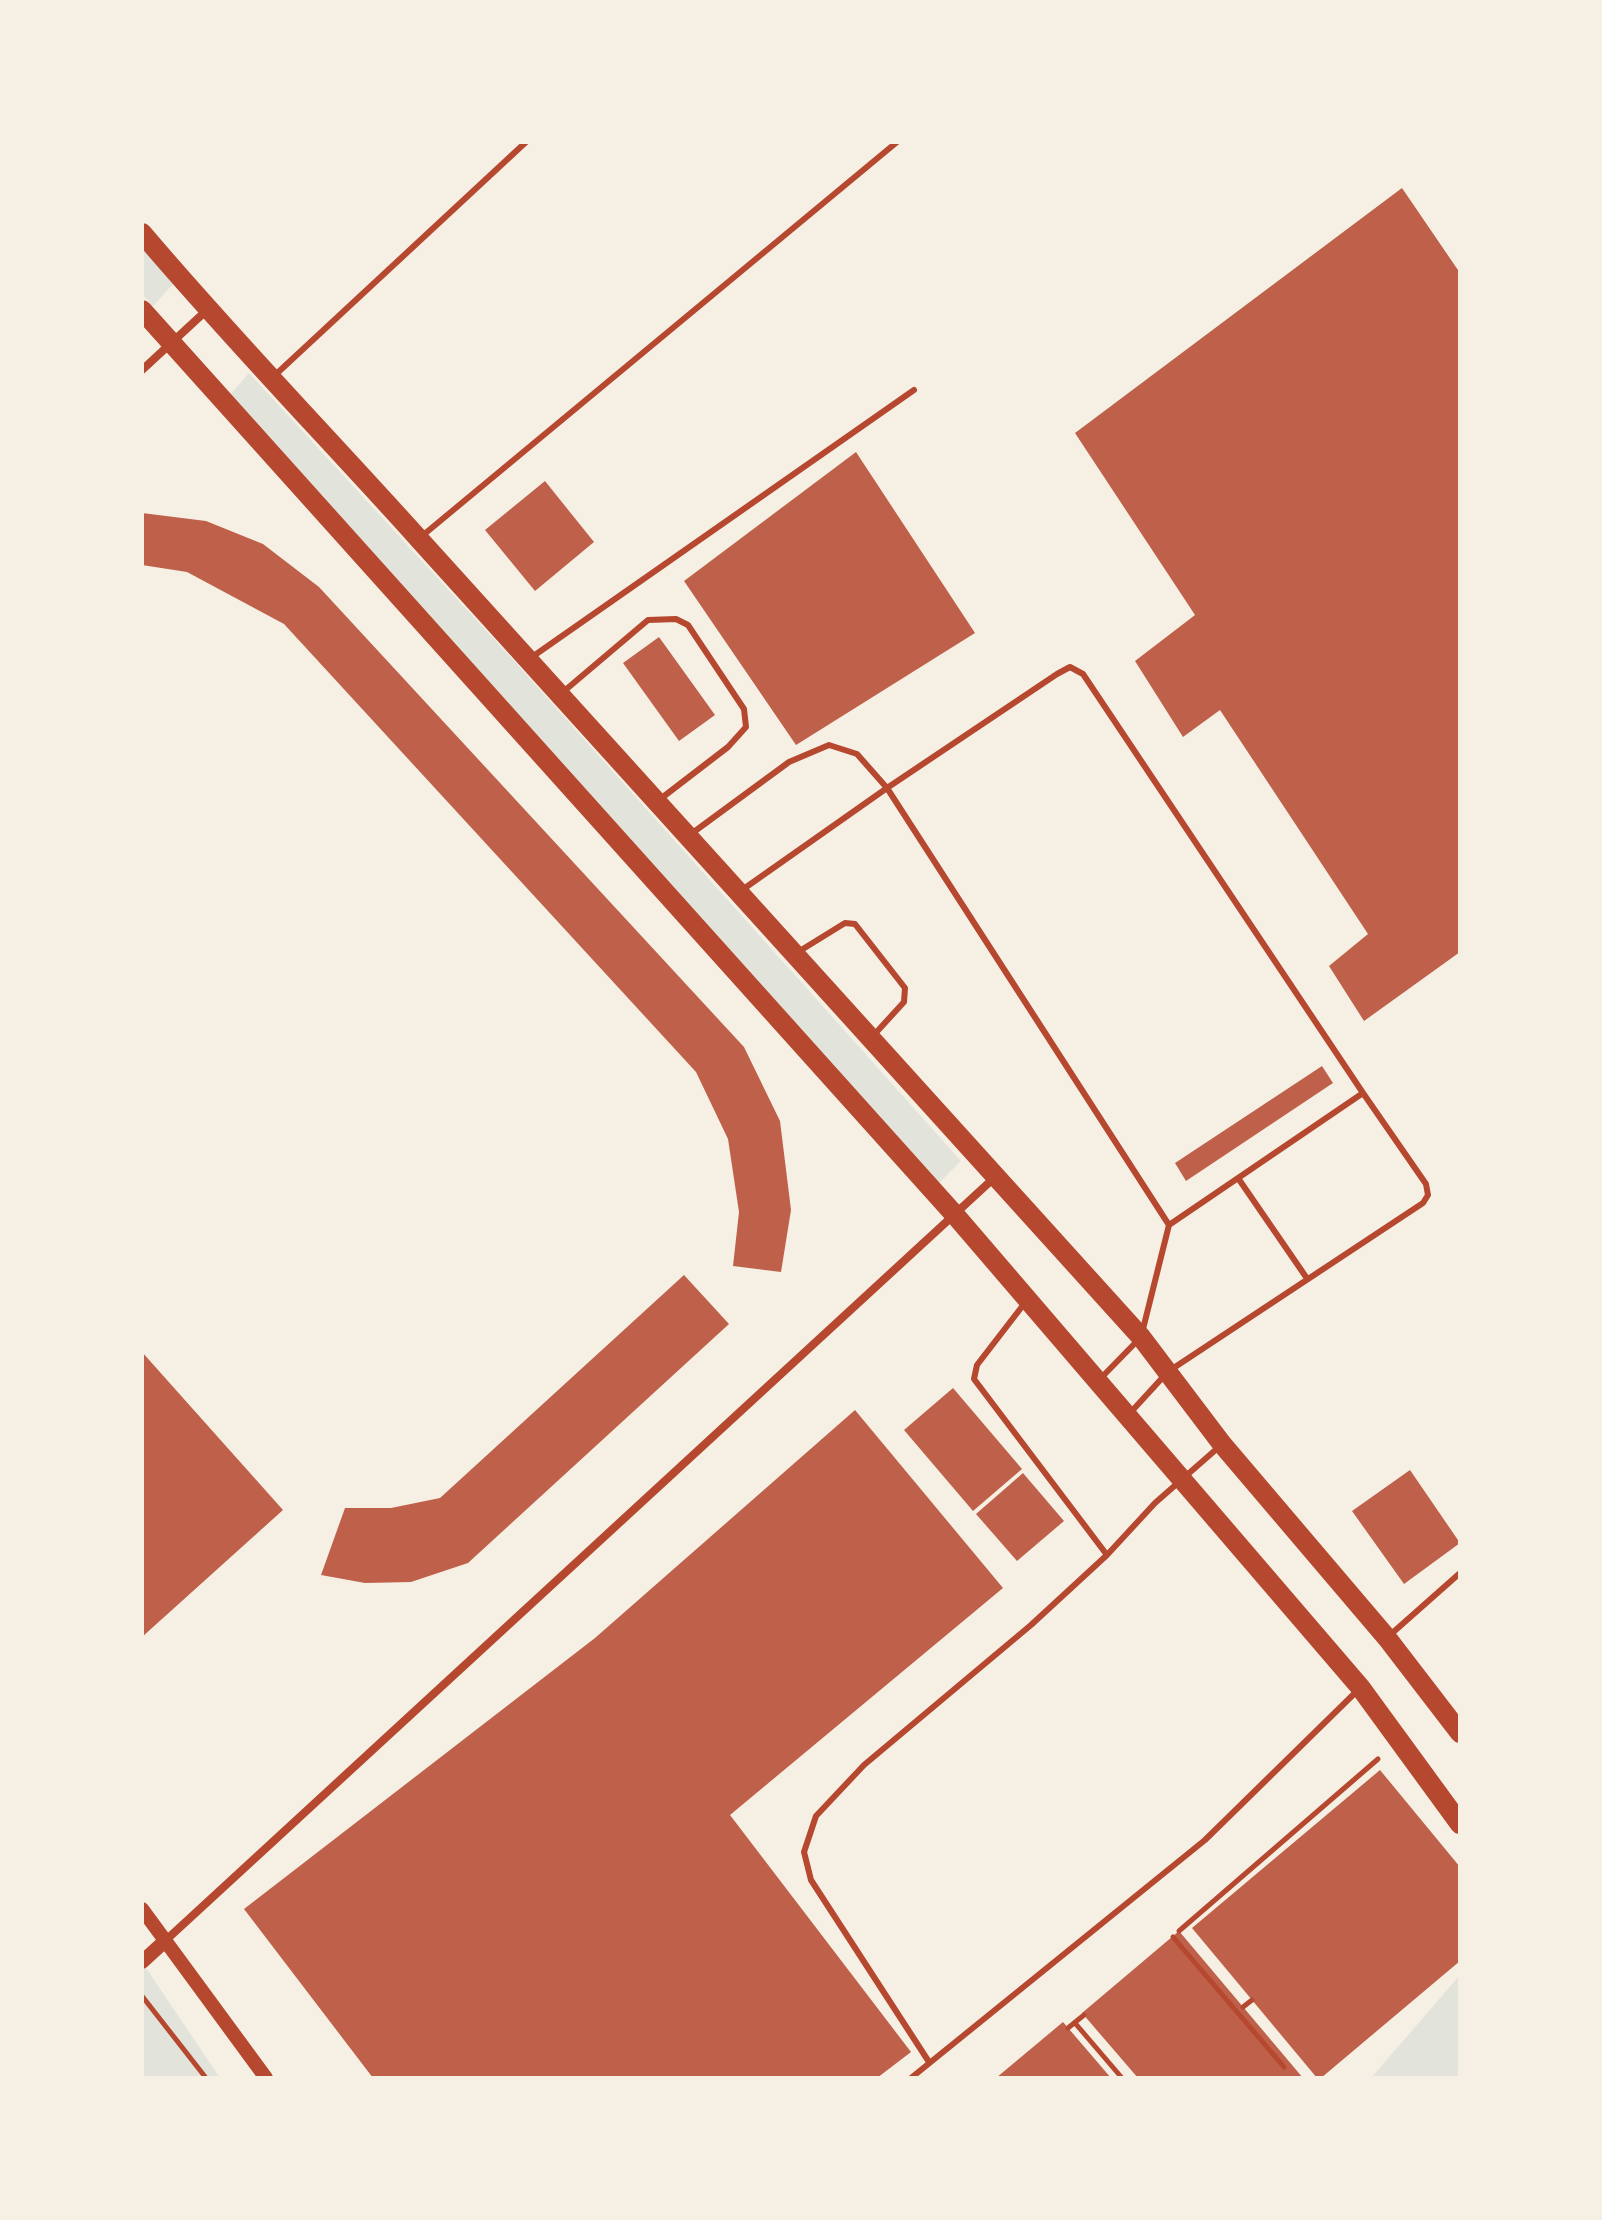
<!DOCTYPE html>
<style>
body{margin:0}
#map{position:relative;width:1602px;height:2220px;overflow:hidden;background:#f6efe4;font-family:Poppins,sans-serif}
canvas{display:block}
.frame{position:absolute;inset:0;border:144px solid #f6efe4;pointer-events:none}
</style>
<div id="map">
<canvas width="1602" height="2220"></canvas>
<div class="frame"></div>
</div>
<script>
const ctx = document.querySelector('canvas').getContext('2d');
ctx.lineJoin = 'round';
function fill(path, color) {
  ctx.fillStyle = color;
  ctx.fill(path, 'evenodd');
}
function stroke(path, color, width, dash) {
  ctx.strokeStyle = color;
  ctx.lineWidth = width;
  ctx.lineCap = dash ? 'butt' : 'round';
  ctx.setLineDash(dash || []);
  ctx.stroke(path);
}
const green = new Path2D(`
 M142,246L175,282L153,306L142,294Z
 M249,373L515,662L961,1161L937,1185L230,395Z
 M142,1962L218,2075L221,2078H143Z
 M1460,1975V2078H1371Z`);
const building = new Path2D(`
 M1402,188L1460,273V952L1364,1021L1329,966L1368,934L1220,710L1183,737L1135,661L1195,615L1075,433Z
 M856,452L975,633L796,745L684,581Z
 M545,481L594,542L535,591L485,530Z
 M142,513L206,521L263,544L319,587L744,1047L780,1121L791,1210L781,1272L733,1266L739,1212L728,1139L696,1072L284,624L187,572L142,565Z
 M659,637L715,715L679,741L623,663Z
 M1322,1066L1333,1083L1186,1181L1175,1163Z
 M684,1275L729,1324L468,1563L411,1582L365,1583L321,1575L345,1508H391L440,1498Z
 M142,1352L283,1510L142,1637Z
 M953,1388L1022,1469L973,1511L904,1430Z
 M855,1410L1003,1588L730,1815L911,2052L877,2078H373L244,1909L595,1638Z
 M1410,1470L1460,1543L1404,1584L1352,1511Z
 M1023,1473L1064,1521L1017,1561L976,1514Z
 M1380,1770L1460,1867V1961L1321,2078H1317L1192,1928Z
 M1179,1931L1303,2078H1138L1082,2013Z
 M1063,2022L1111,2078H996Z`);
const path = new Path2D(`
 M1179,1931L1378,1759
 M1173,1937L1284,2067
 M142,1996L206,2078
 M1243,2007L1252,2000
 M1075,2023L1122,2078
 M1068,2028L1084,2015`);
const service = new Path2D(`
 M273,377L526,142
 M422,536L897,142
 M532,657L914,390
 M563,692L648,620L676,619L688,625L744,709L746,727L728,747L659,800
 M691,834L789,762L829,745L857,754L887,788L1169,1225
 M742,890L887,788L1057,674L1070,667L1083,674L1363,1093L1169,1225L1141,1337L1100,1379
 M798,952L845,923L855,924L905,988L904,1002L872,1037
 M1238,1178L1306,1277
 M1024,1304L977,1365L974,1379L1107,1555
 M1172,1369L1423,1203L1428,1195L1426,1184L1363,1093
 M1131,1412L1164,1376
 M1390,1635L1460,1573
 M929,2062L811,1880L804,1852L816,1816L864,1765L1031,1625L1107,1555L1155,1503L1220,1446
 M911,2078L1205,1840L1358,1690`);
const minor = new Path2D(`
 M142,370L207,310
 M165,1941L994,1178`);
const tertiary = new Path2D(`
 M142,1909L266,2078
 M142,1962L165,1941`);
const primary = new Path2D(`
 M142,233C231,338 326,436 418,538C659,804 898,1072 1141,1337L1222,1444L1387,1638L1460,1733
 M142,310L955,1215L1360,1687L1460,1824`);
fill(green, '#e2e4dc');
fill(building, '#bf614a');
stroke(path, '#b5482f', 5);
stroke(service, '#b5482f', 6);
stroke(minor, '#b5482f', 8);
stroke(tertiary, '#b5482f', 14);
stroke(primary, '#b5482f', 20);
</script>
